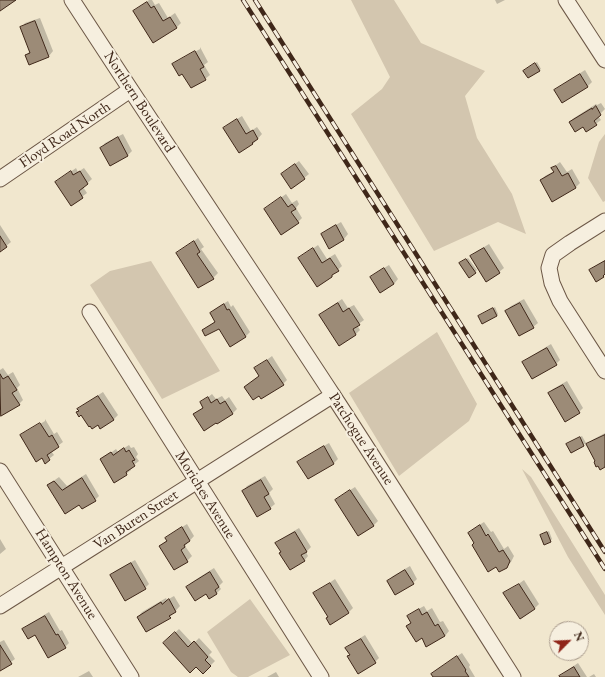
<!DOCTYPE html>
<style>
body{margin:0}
#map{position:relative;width:605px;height:677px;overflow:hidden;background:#f1e7ce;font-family:"EB Garamond",serif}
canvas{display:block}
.north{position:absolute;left:549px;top:621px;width:40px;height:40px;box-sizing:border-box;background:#f6efdf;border:1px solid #ad9f90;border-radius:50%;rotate:66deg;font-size:11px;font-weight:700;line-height:16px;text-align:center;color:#3f2719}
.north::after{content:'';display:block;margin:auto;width:14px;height:18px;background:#8f2418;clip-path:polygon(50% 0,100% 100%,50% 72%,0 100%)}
</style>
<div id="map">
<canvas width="605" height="677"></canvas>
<div class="north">N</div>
</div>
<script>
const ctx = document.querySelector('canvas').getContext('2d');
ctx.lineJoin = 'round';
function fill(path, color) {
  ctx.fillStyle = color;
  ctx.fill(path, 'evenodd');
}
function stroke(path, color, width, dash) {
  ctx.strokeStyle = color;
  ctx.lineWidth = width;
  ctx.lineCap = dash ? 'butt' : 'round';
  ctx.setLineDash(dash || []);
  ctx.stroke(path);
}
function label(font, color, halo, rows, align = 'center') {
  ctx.font = font + ' "EB Garamond",serif';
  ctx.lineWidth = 4;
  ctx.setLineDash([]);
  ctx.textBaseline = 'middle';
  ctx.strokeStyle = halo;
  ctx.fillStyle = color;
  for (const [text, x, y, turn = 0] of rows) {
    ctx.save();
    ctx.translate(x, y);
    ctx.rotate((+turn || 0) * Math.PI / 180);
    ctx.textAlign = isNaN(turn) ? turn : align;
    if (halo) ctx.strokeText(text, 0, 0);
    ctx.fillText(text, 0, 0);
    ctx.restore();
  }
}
const green = new Path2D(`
 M351,0H394L421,43L485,71L465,96L477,138L512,194L526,234L498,222L434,251L351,114L382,89L390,77Z
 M605,134V201L603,202L588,178L599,142Z
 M151,261L220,371L162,399L90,285L110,271Z
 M437,332L477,404L469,421L399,476L349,393Z
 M522,469L531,477L605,595V615L568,557Z
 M250,599L290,655L248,677H238L231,672L207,632Z`);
const shadow = new Path2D(`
 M149,0H152L155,5L159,3L168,18L175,13L181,23L177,27L134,11Z
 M495,0H505L497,4Z
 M40,18L53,51L49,56L30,63L26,55L30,51L21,28L25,23Z
 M200,47L208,62L204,65L210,75L205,79L183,73L174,64L177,60V62L200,49Z
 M537,62L541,69L539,70L526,69Z
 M585,70L592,82L588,86L562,102L555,90L560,86Z
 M601,103L605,109L598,116L601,120L586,131L583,126L570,122L574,118L596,104L597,105Z
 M242,116L251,131L257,127L262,134L253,144L225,128L229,124Z
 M123,134L132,151L128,155L110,164L101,148L105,143Z
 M299,161L309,174L292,188L282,174Z
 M560,162L567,172L572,169L580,183L576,187L552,200L541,181L545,176L554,171L552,168Z
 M76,168L78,172L84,168L92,179L83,187L87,193L71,205L56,182Z
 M286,194L292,203L297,200L299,204L296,208L302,218L298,222L265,209Z
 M341,222L348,234L344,239L330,247L322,234L327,230Z
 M0,225L11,242L0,251Z
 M198,238L204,247L201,249L218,273L213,278L199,287L178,253Z
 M489,244L504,268L499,272L472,256L476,252Z
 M318,245L327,259L335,254L342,266L331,276L300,258Z
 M468,258L477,270L475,272L462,262Z
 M605,260V274L603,276L590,270L595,266Z
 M389,265L398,279L394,284L371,277L376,273Z
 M342,299L348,308L354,305L364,320L357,325L360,330L356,334L339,344L320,315L325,311Z
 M524,299L538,323L533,327L506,311L511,306Z
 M228,301L231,307L233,305L250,332L245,337L220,328L203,330L216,321L211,313L215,309Z
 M495,307L498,314L497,316H479Z
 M551,344L560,360L556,364L523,362L528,358Z
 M272,356L287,380L283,384L245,387L260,375L256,368Z
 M3,368L8,375L13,372L20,385L17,388L23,400L19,404L1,415L0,412V370Z
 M567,381L583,408L579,412L549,393L553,389Z
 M103,392L118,415L113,420L90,425L81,414L77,413L83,405Z
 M212,394L216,399L222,396L225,400L229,397L237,409L233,413L194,414L204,407L201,403Z
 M45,419L54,434L57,432L63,442L51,451L54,455L45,462L42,457L21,435L25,431V433L45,421Z
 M605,433V466L596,461L588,445L592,440Z
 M582,436L586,443L571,451L570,442Z
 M329,443L338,459L334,463L308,478L299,462L303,458Z
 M129,445L131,448L134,447L138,454L136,457L139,461L130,468L131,470L126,474L101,460L116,449L118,452Z
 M86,474L99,496L95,500L80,504L48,485L59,477L67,486Z
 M265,476L273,489L269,493L275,504L270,508L257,516L243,491L247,486Z
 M355,487L378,521L374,525L358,535L336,500L341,496Z
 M484,522L491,532L493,531L504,549L508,546L514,556L511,562L506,567L475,543L469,533L473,529Z
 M187,524L194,536L185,546L192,556L187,561L160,546L167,540L166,538L171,534Z
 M299,528L311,547L306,552L308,556L304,561L282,551L277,543L281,539Z
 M549,531L552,539L550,541L541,535Z
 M0,539L6,549L0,554Z
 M135,560L149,584L145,588L111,575L115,571Z
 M410,566L417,579L413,583L388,581L393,576Z
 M214,568L223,582L219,586L221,589L217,593L210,598L207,593L187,587L192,582Z
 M335,579L353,608L349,612L329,616L315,593Z
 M524,580L539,604L535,608L505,594Z
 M174,596L180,606L170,617L147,631L138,617L142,612L166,598L167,600Z
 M424,606L427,611L432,608L440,622L443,621L449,631L445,636L422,637L407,626L412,622L409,616L413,612Z
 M49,612L60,631L62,630L69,643L65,647L23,629L28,625Z
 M179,629L193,644L199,638L212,652L209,655L215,661L203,673L196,666L164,643Z
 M365,635L379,658L375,662L351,654L347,648L351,644Z
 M4,640L15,659L0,670V642Z
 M462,653L470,665L469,667L475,677H434L432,674L436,670Z
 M578,663L587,677H561L565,672Z
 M89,671L93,677H78Z
 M276,672L279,677H267Z
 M594,674L596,677H589Z`);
const building = new Path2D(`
 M0,0H16L0,11Z
 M147,2L151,8L154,6L163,21L170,17L177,28L153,43L133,11Z
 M35,21L49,57L29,65L25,55L30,53L20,27Z
 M195,51L204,67L200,69L206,80L191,88L182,74L179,76L172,64Z
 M535,63L540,71L528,78L523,71Z
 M580,74L588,87L562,103L554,90Z
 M596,106L601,115L594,121L597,125L586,132L583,127L575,132L569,122L592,108V109Z
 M237,119L246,134L253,130L258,139L252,143L253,144L239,153L223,128Z
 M118,137L128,156L110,166L100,148Z
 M295,164L305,179L291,189L281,174Z
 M556,166L562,176L568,173L576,188L552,202L540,180L554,172L551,168Z
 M71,171L73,175L80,171L88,184L79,191L83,198L71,206L55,182Z
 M281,197L288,207L292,204L296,209L291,212L299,223L281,235L264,209Z
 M336,225L344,240L329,249L321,234Z
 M0,236L7,247L0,252Z
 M194,241L200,252L197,254L214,279L198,288L176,253Z
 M313,248L322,263L330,258L339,271L332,275V277L317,287L298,258Z
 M484,248L500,273L486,282L470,256Z
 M466,259L476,273L469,278L459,263Z
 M605,261V274L603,276L604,277L596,282L589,270Z
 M384,268L394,284L380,293L370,277Z
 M338,303L343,312L349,308L360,325L353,329L356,335L339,346L319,315Z
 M520,303L534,328L519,336L505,311Z
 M224,304L227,310L229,309L246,337L230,347L219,329L205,336L202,330L215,322L210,313Z
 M493,308L497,316L482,324L478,316Z
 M547,348L557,365L532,379L522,362Z
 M267,360L284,385L261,399L259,396L253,400L244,387L259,376L254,368Z
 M0,374L3,379L8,376L17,390L12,393L20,405L1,416Z
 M563,385L580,413L565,422L548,393Z
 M98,396L114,420L100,429L98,425L92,429L90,426L89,427L81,415L79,417L76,412L79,411L77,409Z
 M208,397L211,403L217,399L220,404L225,401L233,414L217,424L216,423L204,431L193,414L203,408L200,402Z
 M40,423L49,437L52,435L59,447L47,455L50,460L45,464L42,458L36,462L20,435Z
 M605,435V467L600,470L598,466L596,467L594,462L595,461L586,444Z
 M580,437L584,446L571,453L566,444Z
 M324,446L334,464L308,479L297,462Z
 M124,448L126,452L129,450L135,460L132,461L135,466L126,472L127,475L114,483L100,459L111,452L113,455Z
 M82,478L96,501L82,509L79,505L65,514L47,485L54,481L62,490Z
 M261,480L269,494L264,497L271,509L257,517L242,491Z
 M350,490L374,526L358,536L335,500Z
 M480,525L486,536L488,534L499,552L503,550L510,561L507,568L499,572L496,567L488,572L472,545L474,543L468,533Z
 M182,527L190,541L184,545L185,547L181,550L188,562L174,570L159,546L167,541L165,538Z
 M295,532L307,552L301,555L305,561L290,570L279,553L281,552L275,543Z
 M547,532L551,542L544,545L540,535Z
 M131,563L146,589L125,601L110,575Z
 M405,570L414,584L395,595L387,581Z
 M210,572L219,587L215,590L217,594L209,599L206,594L195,601L186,587Z
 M330,583L349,613L330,625L326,618L328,617L313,593Z
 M519,584L535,609L520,619L503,593Z
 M169,599L176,612L169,616L171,618L146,632L137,617L161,602L162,604Z
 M419,609L422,615L427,612L435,626L438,624L445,636L426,647L422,638L416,642L406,626L411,623L407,616Z
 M45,616L56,635L58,634L66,648L48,658L35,635L28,639L22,629Z
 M175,632L188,647L194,641L208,657L205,660L211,666L203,674L196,667L190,673L163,643Z
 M361,639L376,663L358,674L347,656L350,655L345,648Z
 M0,645L12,664L0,671Z
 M457,656L466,670L465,671L469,677H433L431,674Z
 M574,667L580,677H560L559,676Z`);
const minor = new Path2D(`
 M72,0C158,133 247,264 334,397C394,489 453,583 513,677
 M566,0L605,60
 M0,179L130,90
 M605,221L570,243L553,255L549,268L552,283L560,301L605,371
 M90,312L321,677
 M0,471L131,677
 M0,606L333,395`);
const rail = new Path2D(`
 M243,0L605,569
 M255,0L605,552`);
const streetNames = [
 ["Northern Boulevard",139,102,57],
 ["Floyd Road North",65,135,-34],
 ["Patchogue Avenue",361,439,57],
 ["Moriches Avenue",205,495,58],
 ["Van Buren Street",136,520,-33],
 ["Hampton Avenue",66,574,58]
];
fill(green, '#d3c6af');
fill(shadow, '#0003');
fill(building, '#9c8b77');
stroke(building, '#3f2719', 1);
stroke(minor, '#6c5746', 17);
stroke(minor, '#f6efdf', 15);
stroke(rail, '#3f2719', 4.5);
stroke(rail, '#f6efdf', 3, [9]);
label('15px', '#3f2719', '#f6efdf', streetNames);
</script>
